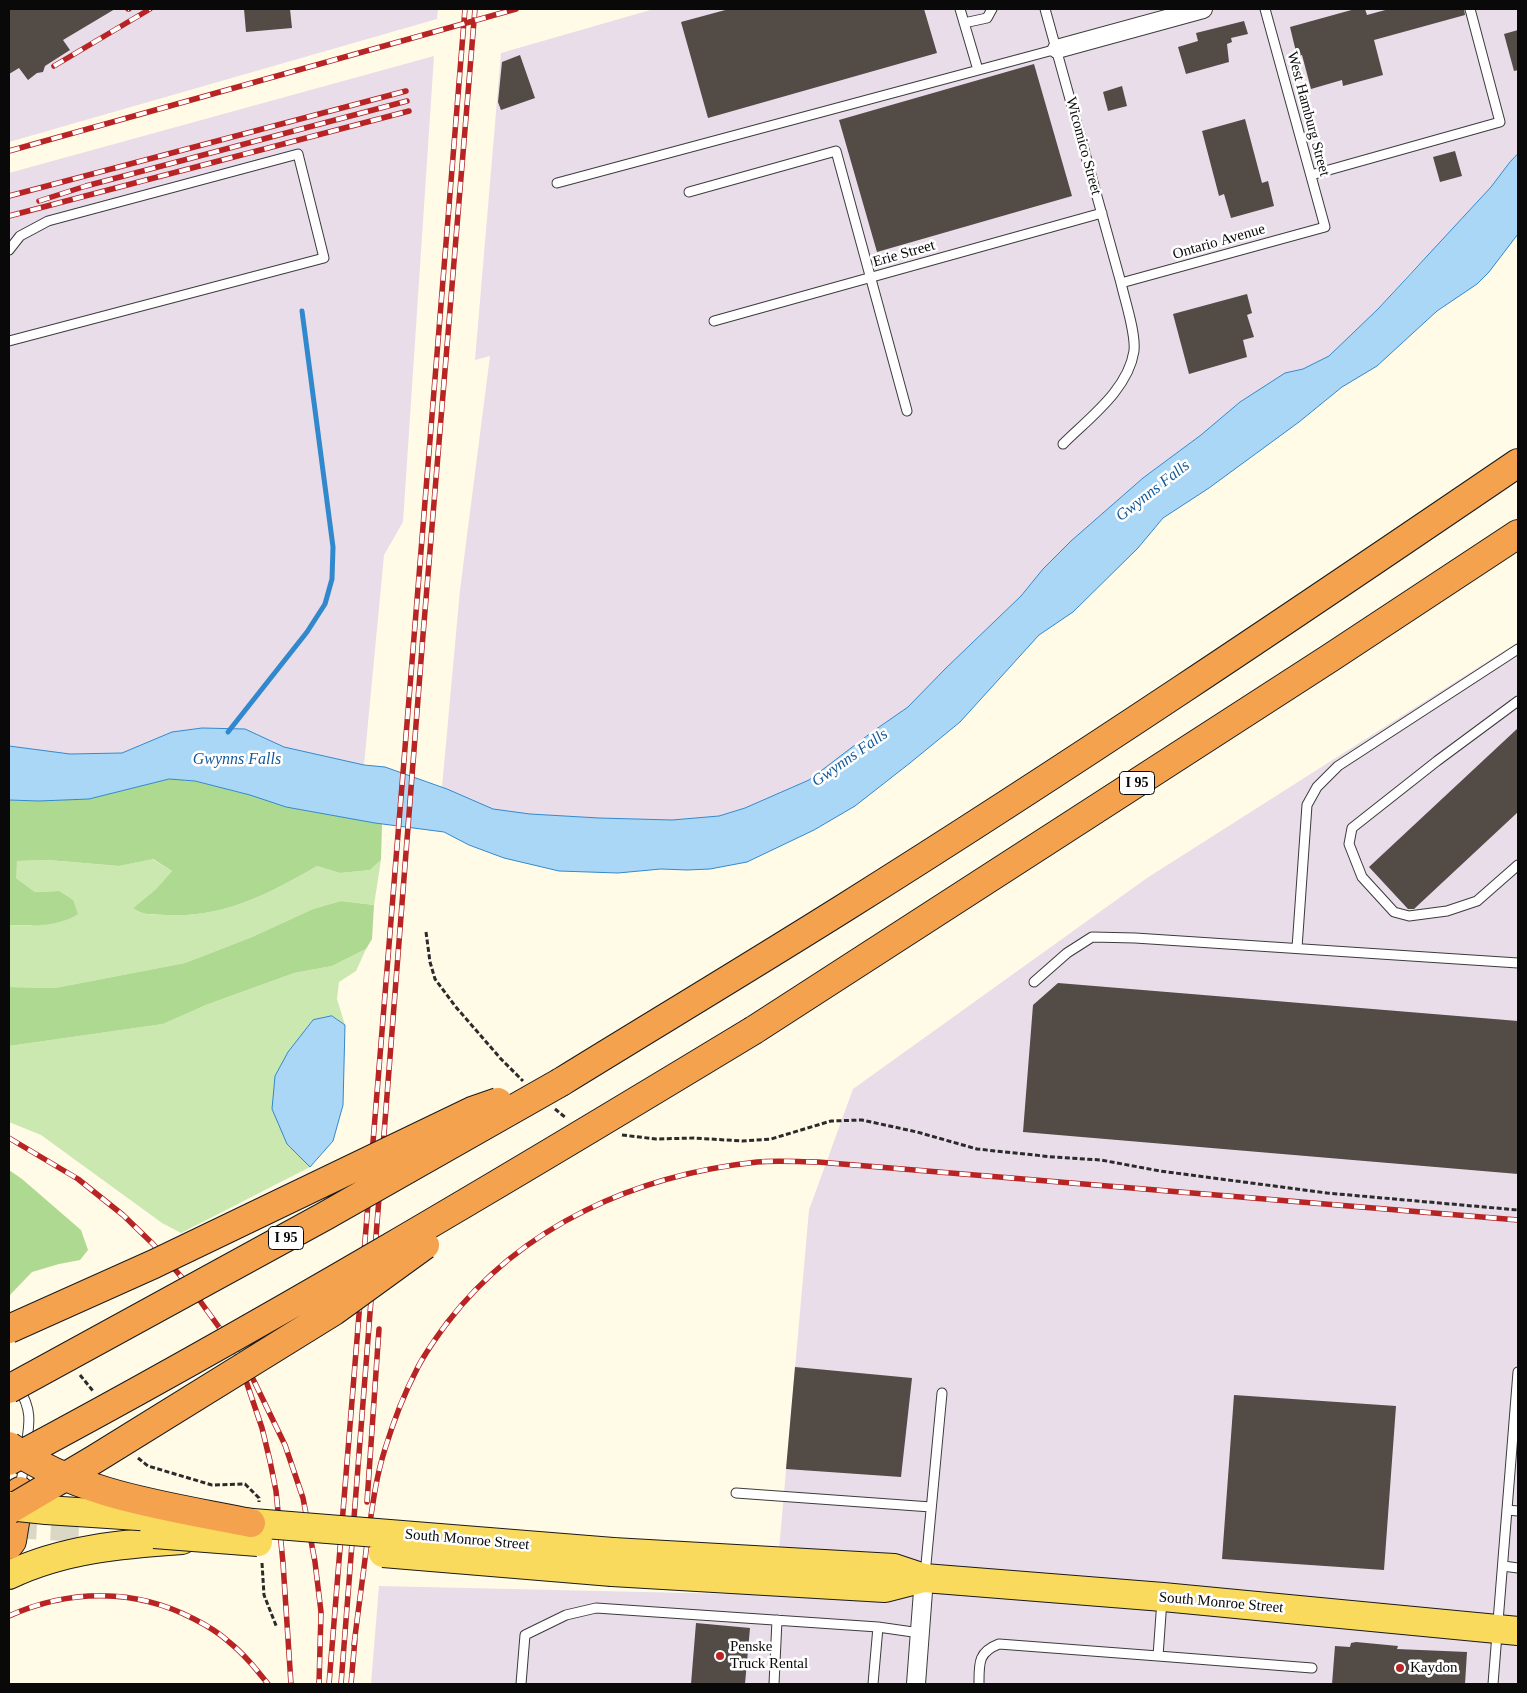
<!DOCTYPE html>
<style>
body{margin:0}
#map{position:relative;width:1527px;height:1693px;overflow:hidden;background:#fffbe6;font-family:Georgia,serif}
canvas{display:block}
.frame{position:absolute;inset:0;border:10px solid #090909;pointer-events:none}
</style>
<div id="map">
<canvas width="1527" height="1693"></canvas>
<div class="frame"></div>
</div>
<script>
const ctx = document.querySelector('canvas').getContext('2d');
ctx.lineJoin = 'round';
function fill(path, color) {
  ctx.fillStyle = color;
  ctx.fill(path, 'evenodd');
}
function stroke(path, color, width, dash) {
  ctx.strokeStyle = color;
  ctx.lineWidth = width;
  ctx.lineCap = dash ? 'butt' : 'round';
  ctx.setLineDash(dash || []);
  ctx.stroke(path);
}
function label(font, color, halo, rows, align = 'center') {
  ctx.font = font + ' Georgia,serif';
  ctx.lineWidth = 5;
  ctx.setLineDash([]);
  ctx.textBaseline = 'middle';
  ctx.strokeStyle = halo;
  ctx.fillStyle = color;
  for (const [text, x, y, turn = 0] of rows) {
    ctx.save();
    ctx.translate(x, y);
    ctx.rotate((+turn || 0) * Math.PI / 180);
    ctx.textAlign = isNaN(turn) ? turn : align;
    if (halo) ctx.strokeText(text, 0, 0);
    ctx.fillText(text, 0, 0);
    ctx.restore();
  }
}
const industrial = new Path2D(`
 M9,9H438L437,19L9,142Z
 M654,9H1518V154L1510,162L1491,187L1435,248L1409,274L1378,309L1346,341L1329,356L1303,369L1285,373L1240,402L1201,435L1143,478L1071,541L1043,569L1021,596L945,669L908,707L872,732L809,780L745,808L719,816L672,820L599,818L530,814L493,809L442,787L460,590L490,356L475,360L501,53Z
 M434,56L403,522L384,555L364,765L284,747L245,729L202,728L172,732L122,753L70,754L9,746V173Z
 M1518,642V1684H371L379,1586L775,1595L809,1210L853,1089L1147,878Z`);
const green = new Path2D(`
 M152,859L172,871L156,889L133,908C143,916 153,914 166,915C223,918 269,894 317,866L340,873L370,870L381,860L374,905L341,901L313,909L252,937L185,963L55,988L9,987V925L32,926L59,891L35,892L16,878V861L48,860L119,866Z
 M366,949L356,971L339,982L337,999L345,1025L332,1016L304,1161L310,1167L181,1233L162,1223L41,1135L9,1122V1046L163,1024L206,1005L294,973L332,966Z`);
const forest = new Path2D(`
 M169,779L195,781L250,795L286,807L382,824L381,860L370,870L340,873L317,866C269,894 223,918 166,915C153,914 143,916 133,908L156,889L172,871L153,859L119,866L48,860L17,861L16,878L35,892L59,891L73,900L78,914C58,927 32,926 9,925V800L39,801L89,799Z
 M341,901L374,905L372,939L366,949L332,966L294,973L206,1005L163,1024L9,1046V987L55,988L185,963L252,937L313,909Z
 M9,1170L22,1179L81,1230L88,1250L80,1260L59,1264L32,1272L9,1296Z`);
const water = new Path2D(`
 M1518,154V234L1489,272L1477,284L1437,311L1377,366L1342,387L1299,422L1209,488L1163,518L1138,548L1073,612L1039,635L960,722L910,763L855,806L814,830L747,862L710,869L687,870L661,869L618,873L559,871L504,858L469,845L444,832L375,823L286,807L250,795L195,781L169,779L89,799L39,801L9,800V746L70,754L122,753L172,732L202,728L245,729L284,747L364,765L385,767L447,789L493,809L530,814L599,818L672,820L719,816L745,808L809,780L872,732L908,707L945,669L1021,596L1043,569L1071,541L1143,478L1201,435L1240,402L1285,373L1303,369L1329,356L1378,309L1491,187L1510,162Z
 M332,1016L345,1025L343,1105L333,1141L310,1167L287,1144L272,1109L275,1076L288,1052L313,1020Z`);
const stream = new Path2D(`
 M228,732L307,632L325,604L332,579L333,547L302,311`);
const building = new Path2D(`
 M9,9H115L63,40L70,50L45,66L43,72L37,73L28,80L19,68L9,74Z
 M244,9H290L292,28L246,32Z
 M729,9H924L937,53L708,118L681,22Z
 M1355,9H1365L1367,15L1389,9H1464L1465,15L1374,40L1383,75L1343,86L1342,80L1311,89L1302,55L1297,56L1290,27Z
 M1244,21L1248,34L1231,38L1232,42L1227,44L1229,62L1186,74L1178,47L1198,41L1196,33Z
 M1518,30V70L1514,71L1504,34Z
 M520,55L535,98L501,110L498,102L502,62Z
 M1034,64L1072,196L877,252L839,120Z
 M1122,86L1127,106L1108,111L1103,92Z
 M1245,119L1262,183L1268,181L1274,206L1231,218L1224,194L1219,196L1202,131Z
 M1455,151L1462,176L1440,182L1433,157Z
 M1247,294L1252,313L1247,315L1254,337L1243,340L1247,357L1189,374L1173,314Z
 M1518,728V812L1414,909H1408L1369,867Z
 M1058,983L1518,1021V1174L1023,1132L1033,1005Z
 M795,1367L912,1378L901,1477L786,1469Z
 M1234,1395L1396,1406L1384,1570L1222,1559Z
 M696,1623L750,1628L745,1684H691Z
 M1356,1642L1398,1646L1397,1649L1467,1652L1465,1684H1332L1335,1646L1350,1647L1351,1643Z`);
const primaryTunnel = new Path2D(`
 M9,1524L83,1528`);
const path = new Path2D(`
 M426,932L430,962L435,979L455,1006L501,1059L523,1081
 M555,1109L566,1118
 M622,1135L656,1139L694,1138L742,1141L771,1139L831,1121L862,1120L917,1132L977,1149L1053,1157L1101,1160L1160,1171L1327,1193L1518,1210
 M80,1375L93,1391
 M138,1458L148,1466L212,1485L245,1484L259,1498V1502
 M262,1563L264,1595L277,1628`);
const lane = new Path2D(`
 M960,9L978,70
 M1045,9L1121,283C1125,301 1136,333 1134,351C1128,390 1089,418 1063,444
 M964,23L987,18L992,9
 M1311,175L1500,122L1470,9
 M557,183L1057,49
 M689,192L836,151L907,411
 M9,250L20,236L48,221L298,154L324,258L9,341
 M1121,283L1325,227L1265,9
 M714,321L1102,213
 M1518,701L1437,761L1352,828L1349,844L1362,877L1394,912L1409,916L1447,911L1477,901L1518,865
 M1297,948L1307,805L1317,787L1338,766L1518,649
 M1034,982L1067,953L1092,937L1135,938L1518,963
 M18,1387C32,1409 30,1422 26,1446
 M20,1488L25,1459
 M736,1493L931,1507
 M1507,1510L1518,1511
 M1503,1566L1518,1568
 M925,1575L942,1393
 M1158,1656L1312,1668
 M521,1684L525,1635L566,1615L596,1608L878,1627L920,1633
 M774,1684L777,1620
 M873,1684L878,1627
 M979,1684C979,1663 978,1652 999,1644L1158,1656L1162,1600
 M1493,1684L1518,1372`);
const street = new Path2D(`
 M1057,49L1203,9
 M916,1684L924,1578`);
const primary = new Path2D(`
 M613,1552L894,1568L924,1578L1163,1597L1518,1631
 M612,1572L885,1588L924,1578
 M9,1575C63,1549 123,1544 182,1540`);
const highway = new Path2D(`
 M754,1030L1330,658L1518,534
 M561,1082C655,1024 750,967 844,908C1072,765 1296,614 1518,463
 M9,1545L12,1541L20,1491`);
const rail = new Path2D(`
 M128,9H129
 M54,66L150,9
 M9,151L516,9
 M9,196L406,91
 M39,201L86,186L407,101
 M9,216L409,111
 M9,1138L78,1179L123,1215L153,1244L190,1287L234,1348L253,1379L285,1445L303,1498L315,1562L321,1612L319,1684
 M242,1369L262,1428L270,1461L276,1491L283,1563L291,1684
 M367,1502L379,1329
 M9,1616C69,1589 135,1588 194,1619C206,1625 218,1632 229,1642C244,1654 256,1669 268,1684
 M354,1645C358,1611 363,1577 367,1543C372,1511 375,1480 385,1449C393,1423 403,1396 416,1371C424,1354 436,1338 447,1323C522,1225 637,1175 757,1162C777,1160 798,1162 818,1162L1518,1220
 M329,1684L465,9
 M341,1684L423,635L475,9
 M351,1684L355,1639`);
const primaryBridge = new Path2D(`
 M9,1506L46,1510L185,1519
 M228,1521L613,1552
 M154,1534L258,1542
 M383,1553L612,1572`);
const highwayBridge = new Path2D(`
 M9,1329L154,1264L472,1111L498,1102
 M9,1389L325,1216L561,1082
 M9,1446C80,1496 168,1506 251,1523
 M9,1461C262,1326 508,1179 754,1030
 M9,1510L95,1459L334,1311L425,1245`);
const markers = [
 [720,1656,5,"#b82323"],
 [1400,1668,5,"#b82323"]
];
const shields = [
 [1137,783,35],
 [286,1238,35]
];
const shieldNames = [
 ["I 95",1137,783],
 ["I 95",286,1238]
];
const streetNames = [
 ["West Hamburg Street",1308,114,75],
 ["Wicomico Street",1083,146,75],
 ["Ontario Avenue",1219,242,-16],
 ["Erie Street",904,254,-16],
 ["South Monroe Street",467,1540,5],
 ["South Monroe Street",1221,1603,5]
];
const poiNames = [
 ["Penske",730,1647],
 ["Truck Rental",730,1664],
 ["Kaydon",1410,1668]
];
const waterNames = [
 ["Gwynns Falls",1153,491,-38],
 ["Gwynns Falls",850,758,-35],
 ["Gwynns Falls",237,760]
];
fill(industrial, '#e8dde9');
fill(green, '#cbe8b1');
fill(forest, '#aed990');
fill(water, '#abd7f6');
stroke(water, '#3288cd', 1);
stroke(stream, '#3288cd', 5);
fill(building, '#524b46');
stroke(primaryTunnel, '#dad7c5', 28, [28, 14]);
stroke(lane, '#3c3c3c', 11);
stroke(street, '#3c3c3c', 20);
stroke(primary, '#1a1a1a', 30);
stroke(highway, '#1a1a1a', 30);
stroke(path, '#2b2b2b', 3, [5, 2.5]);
stroke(lane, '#fff', 9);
stroke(street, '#fff', 18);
stroke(primary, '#f9da5c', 28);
stroke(highway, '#f5a24e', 28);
stroke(rail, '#b82323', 5.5);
stroke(rail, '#fff', 4, [11]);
stroke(primaryBridge, '#1a1a1a', 30, []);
stroke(highwayBridge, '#1a1a1a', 30, []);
stroke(primaryBridge, '#f9da5c', 28);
stroke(highwayBridge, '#f5a24e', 28);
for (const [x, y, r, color] of markers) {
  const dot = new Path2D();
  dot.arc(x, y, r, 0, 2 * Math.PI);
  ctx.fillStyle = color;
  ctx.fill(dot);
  stroke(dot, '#fff', 2);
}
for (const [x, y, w] of shields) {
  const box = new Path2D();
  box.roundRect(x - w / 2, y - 11.5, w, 23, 4);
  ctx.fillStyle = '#fff';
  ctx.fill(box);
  stroke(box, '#090909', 1);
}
label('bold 14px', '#090909', null, shieldNames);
label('15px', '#090909', '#fff', streetNames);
label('15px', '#090909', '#fff', poiNames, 'left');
label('italic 16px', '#14599a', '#fff', waterNames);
</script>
